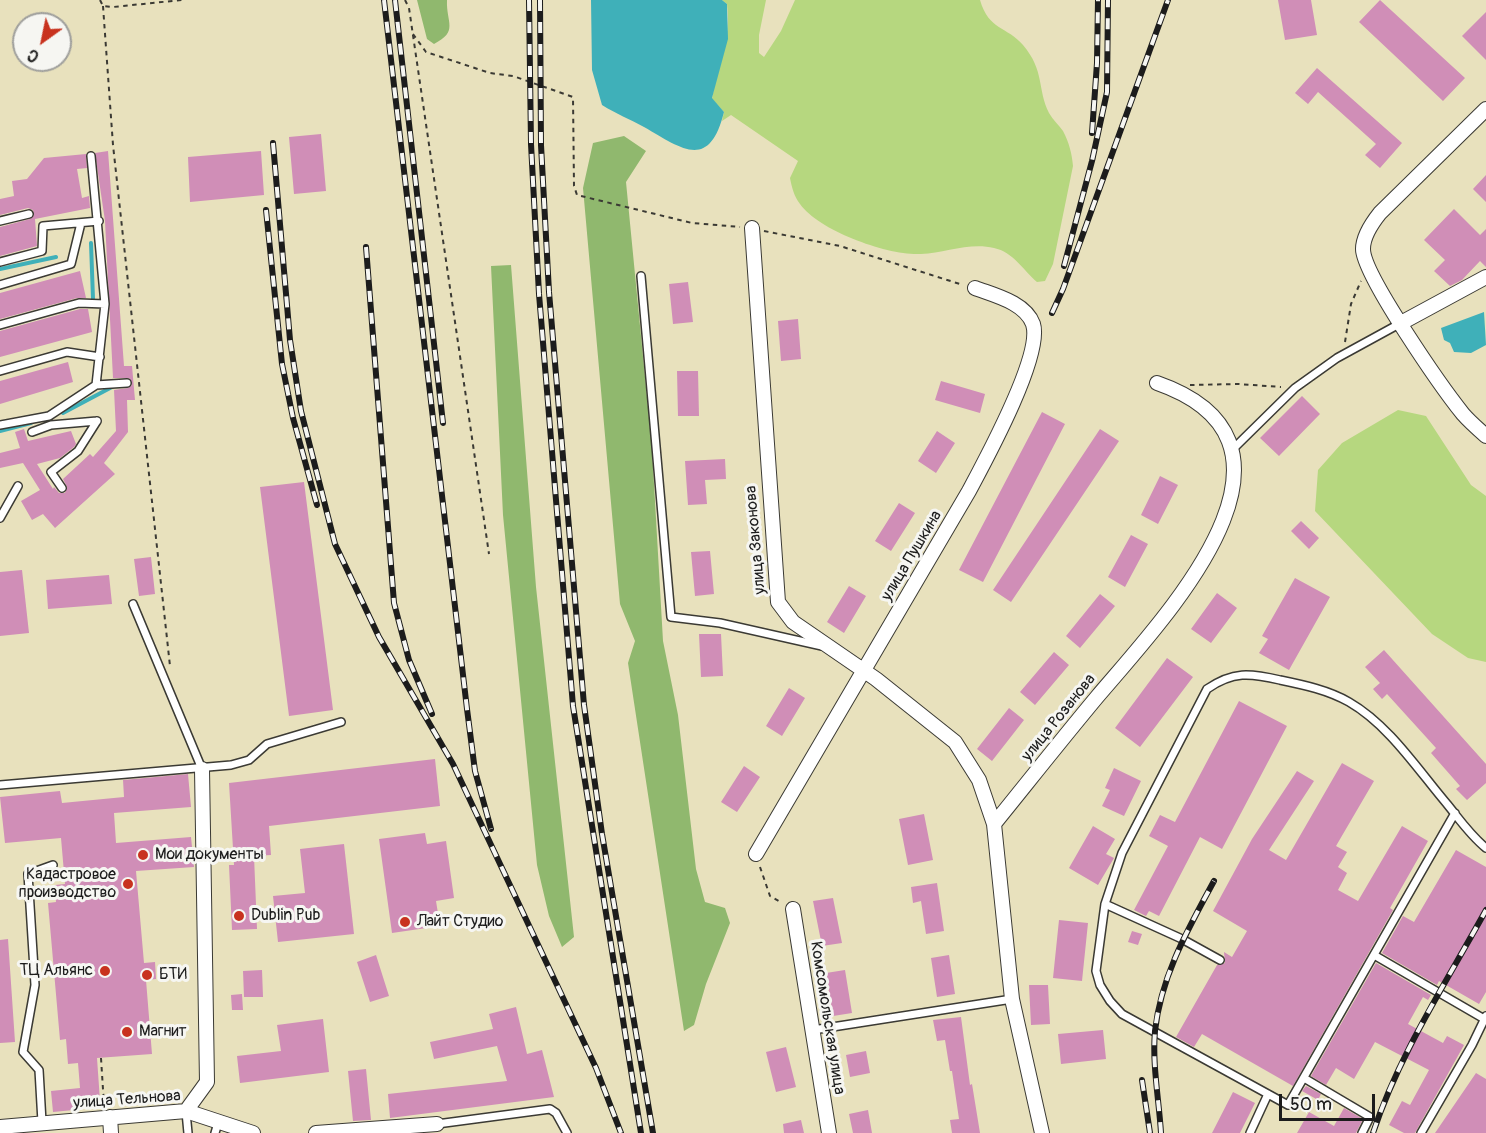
<!DOCTYPE html>
<meta charset="utf-8">
<style>
body{margin:0}
#map{position:relative;width:1486px;height:1133px;overflow:hidden;background:#e8e1bd;font-family:Pangolin,sans-serif}
canvas{display:block}
.north{position:absolute;left:12px;top:12px;width:60px;height:60px;box-sizing:border-box;background:#f6f6f2;border:2px solid #9f9f9c;border-radius:50%;rotate:213deg;font-size:16px;font-weight:700;line-height:24px;text-align:center;color:#1c1c1c}
.north::after{content:'';display:block;margin:auto;width:21px;height:27px;background:#c8321e;clip-path:polygon(50% 0,100% 100%,50% 72%,0 100%)}
.scale{position:absolute;left:1279px;top:1094px;width:96px;height:27px;box-sizing:border-box;border:3px solid #1c1c1c;border-top:0;padding-left:8px;font-size:18px;line-height:21px;white-space:nowrap;color:#1c1c1c;-webkit-text-stroke:4px #f6f6f2;paint-order:stroke}
</style>
<div id="map">
<canvas width="1486" height="1133"></canvas>
<div class="north">С</div>
<div class="scale">50 m</div>
</div>
<script>
const ctx = document.querySelector('canvas').getContext('2d');
ctx.lineJoin = 'round';
function fill(path, color) {
  ctx.fillStyle = color;
  ctx.fill(path, 'evenodd');
}
function stroke(path, color, width, dash) {
  ctx.strokeStyle = color;
  ctx.lineWidth = width;
  ctx.lineCap = dash ? 'butt' : 'round';
  ctx.setLineDash(dash || []);
  ctx.stroke(path);
}
function label(font, color, halo, rows, align = 'center') {
  ctx.font = font + ' Pangolin,sans-serif';
  ctx.lineWidth = 6;
  ctx.setLineDash([]);
  ctx.textBaseline = 'middle';
  ctx.strokeStyle = halo;
  ctx.fillStyle = color;
  for (const [text, x, y, turn = 0] of rows) {
    ctx.save();
    ctx.translate(x, y);
    ctx.rotate((+turn || 0) * Math.PI / 180);
    ctx.textAlign = isNaN(turn) ? turn : align;
    if (halo) ctx.strokeText(text, 0, 0);
    ctx.fillText(text, 0, 0);
    ctx.restore();
  }
}
const green = new Path2D(`
 M722,0H766L759,35V53L764,57L781,31L795,0H980C989,31 1007,26 1023,45C1045,71 1037,89 1049,113C1053,120 1059,125 1063,131C1069,142 1072,154 1073,166L1053,264L1045,281L1037,282C1023,270 1013,252 994,248C970,242 945,253 921,254C889,256 819,231 800,204C794,196 792,188 790,178L798,161L731,115L722,121L724,112L712,99C718,66 732,37 727,4Z
 M1398,410L1426,416L1471,485L1486,496V662L1468,658L1432,634L1315,511L1318,470L1342,443Z`);
const forest = new Path2D(`
 M417,0H447C446,23 459,31 434,44L427,39Z
 M624,136L646,151L626,182L652,449L663,641L678,715L696,869L705,902L725,908L730,923L706,984L694,1025L684,1031L628,663L635,641L620,604L583,188L593,143Z
 M511,265L536,587L574,937L562,947L549,916L537,865L503,515L491,266Z`);
const water = new Path2D(`
 M591,0H722L727,4L728,39L712,98L724,112C709,172 681,148 644,127C630,119 616,114 602,105L592,70Z
 M1484,312L1486,345L1471,353L1454,352L1450,343L1444,340L1441,328Z`);
const stream = new Path2D(`
 M91,243L93,299
 M0,269L56,257
 M63,413L112,387
 M0,431L31,423`);
const building = new Path2D(`
 M1278,0H1311L1317,35L1285,40Z
 M1380,0L1465,78L1443,101L1359,22Z
 M1486,12V60L1462,36Z
 M1317,68L1402,143L1380,168L1365,155L1376,144L1318,92L1308,104L1295,93Z
 M321,134L326,191L294,194L289,137Z
 M108,151L124,366H132L135,400H127L128,432L104,463L115,474L55,528L43,514L32,520L21,501L40,490L23,463L0,468V453L20,448L15,432L24,429L28,441L71,431L76,444L74,447L60,458L37,464L53,489L54,487L59,493H65L67,487L63,479L90,454L93,457L116,431L114,390L128,388L132,385L129,378H113L105,221L95,153Z
 M261,151L264,195L190,202L188,157Z
 M86,154L87,168L77,169L82,198L89,196L90,208L35,219L37,246L0,256V227L30,219L34,215L33,210L28,208L0,215V199L14,196L12,181L27,179L44,158Z
 M1486,175V202L1473,189Z
 M1454,209L1480,235L1486,229V267L1480,261L1462,280L1450,286L1434,271L1445,260L1424,240Z
 M80,271L86,298H77L0,319V293Z
 M688,282L693,322L673,324L669,284Z
 M80,309H88L92,332L0,357V331Z
 M798,319L801,359L781,361L778,321Z
 M68,362L73,382L0,404V381Z
 M677,371H698L699,416H678Z
 M941,381L985,394L980,413L935,400Z
 M1302,396L1320,414L1279,456L1260,438Z
 M1042,412L1065,424L983,582L959,570Z
 M1100,429L1119,441L1011,602L993,590Z
 M937,431L955,443L936,473L918,461Z
 M725,459L726,479L705,480L707,504L688,505L685,461Z
 M1160,476L1178,485L1158,524L1141,515Z
 M304,482L333,710L289,716L260,487Z
 M899,503L915,513L891,551L875,541Z
 M1301,521L1319,538L1309,549L1291,531Z
 M1131,535L1148,544L1125,587L1108,577Z
 M710,551L714,594L695,596L691,552Z
 M151,557L155,594L139,596L134,559Z
 M22,570L29,633L0,636V572Z
 M109,575L112,604L48,609L46,580Z
 M1295,578L1330,597L1289,670L1259,653L1268,639L1262,636Z
 M849,586L866,596L844,633L827,622Z
 M1217,593L1237,608L1211,643L1191,629Z
 M1100,594L1115,606L1080,648L1066,636Z
 M699,634H721L723,676L701,677Z
 M1384,650L1486,764V783L1467,800L1456,789L1460,786L1431,753L1436,748L1387,694L1382,699L1373,689L1380,683L1365,667Z
 M1054,652L1069,665L1035,705L1020,692Z
 M1167,658L1193,677L1140,747L1115,728Z
 M789,688L805,698L782,736L766,726Z
 M1239,701L1287,726L1222,849L1200,837L1159,916L1149,911L1146,916L1134,910L1168,846L1149,836L1160,815L1175,822Z
 M1009,708L1024,720L992,761L977,749Z
 M435,759L440,806L269,826L271,855L254,856L257,929L232,930L229,865H234L229,783Z
 M1342,763L1374,781L1336,846L1347,852L1338,867L1347,873L1338,890L1358,901L1402,826L1428,841L1390,908L1393,910L1293,1086L1202,1034L1194,1047L1176,1037L1217,965L1225,963L1224,952L1232,957L1247,931L1213,911L1252,839L1297,771L1314,781L1269,850L1286,860Z
 M744,766L760,777L737,812L721,802Z
 M1114,768L1141,781L1124,816L1102,806L1110,790L1105,788Z
 M188,774L191,807L114,813L116,843L191,837L194,867L136,871L144,963L155,962L156,979L146,980L152,1054L97,1058L100,1101L83,1102L84,1109L53,1112L51,1091L80,1088L78,1063L68,1064L66,1039L60,1040L48,903L56,902L55,885L65,884L61,838L5,843L0,797L60,791L62,803L124,797L123,780Z
 M924,814L933,860L908,865L899,819Z
 M1093,826L1115,839L1106,854L1114,858L1098,885L1069,868Z
 M425,833L427,844L446,841L454,898L436,901L440,926L392,933L379,839Z
 M344,844L354,934L278,942L273,896L305,893L300,849Z
 M1456,850L1486,867V992L1479,1004L1439,981L1437,985L1382,953L1403,916L1414,922Z
 M937,883L944,931L926,934L921,901L913,903L911,887Z
 M833,898L842,943L822,946L813,901Z
 M1059,920L1088,923L1082,981L1053,978Z
 M1132,931L1142,934L1138,945L1128,942Z
 M8,939L15,1042L0,1043V940Z
 M376,955L389,996L370,1002L357,962Z
 M949,955L955,994L937,997L931,958Z
 M1376,963L1431,995L1428,1000L1423,997L1408,1024L1443,1043L1447,1036L1464,1045L1415,1133H1404L1389,1125L1402,1101L1410,1105L1429,1070L1375,1042L1354,1079L1336,1068L1326,1085L1311,1076Z
 M262,970L263,997H244L243,971Z
 M845,970L852,1013L833,1016L826,973Z
 M1029,985H1048L1050,1024L1031,1025Z
 M242,994L243,1010H232L231,995Z
 M516,1007L527,1054L542,1050L554,1097L390,1118L388,1094L507,1081L497,1046L434,1059L430,1042L493,1029L489,1014Z
 M961,1017L970,1085L972,1084L980,1133H952L950,1120L959,1119L952,1071H950L945,1040L937,1041L933,1020Z
 M323,1019L329,1072L240,1083L237,1056L281,1051L277,1025Z
 M1103,1030L1106,1059L1061,1064L1058,1034Z
 M786,1047L796,1087L776,1092L766,1052Z
 M866,1051L870,1073L850,1077L846,1055Z
 M366,1069L371,1120L353,1121L348,1071Z
 M1476,1073L1486,1079V1133H1435Z
 M1306,1086L1321,1094L1318,1100L1302,1091Z
 M1233,1092L1255,1103L1240,1133H1212Z
 M1344,1108L1363,1119L1356,1133H1297L1309,1112L1334,1126Z
 M868,1110L872,1133H853L849,1114Z
 M801,1120L804,1133H784L783,1124Z`);
const path = new Path2D(`
 M100,0L103,6L113,7L182,0
 M405,0L409,8L489,554
 M103,6L113,145L170,666
 M413,34L426,52L490,73L513,76L573,97L574,186L577,195L692,223L740,227
 M764,231L840,246L963,285
 M1345,342L1351,304L1361,281
 M1190,385L1238,384L1281,387
 M760,867L770,896L782,903
 M101,1058L104,1105`);
const service = new Path2D(`
 M0,221L29,214
 M0,262L42,251L43,226L99,221
 M641,276L671,617L720,623L822,646
 M0,285L71,264L81,223
 M0,325L79,303L105,304
 M0,371L67,352L100,357
 M96,385L127,383
 M0,425L49,416L96,385L105,304L91,156
 M32,432L51,425L97,421
 M1232,450L1295,388L1337,358L1401,323
 M62,488L51,472L78,451L97,421
 M0,518L18,486
 M133,604L202,769
 M0,785L231,765L249,760L267,744L341,722
 M1455,813L1288,1105L1122,1014L1110,1001L1100,985L1096,971L1105,904L1122,853L1207,689C1233,671 1250,673 1280,680C1304,685 1328,690 1349,702C1389,725 1418,770 1447,804C1460,820 1470,835 1486,848
 M1105,904L1182,939L1220,960
 M1374,955L1486,1020
 M813,1030L1012,999
 M1304,1078L1370,1117L1362,1133
 M186,1112L188,1133
 M42,1122L39,1070L23,1052L35,985L28,874L53,865
 M437,1124L550,1109L556,1113L567,1133
 M215,1133L218,1123
 M1250,1133L1268,1094
 M1421,1133L1472,1045L1486,1016`);
const minor = new Path2D(`
 M1486,109L1380,213C1372,223 1363,236 1363,249C1363,275 1443,389 1463,414C1470,422 1478,429 1486,436
 M752,228L778,602L793,622L876,679L955,742L979,780L994,824
 M1401,323L1486,277
 M756,854L969,491C985,461 1043,355 1033,324C1025,302 993,295 975,288
 M793,909L829,1133
 M186,1111L207,1082L202,769
 M110,1117L111,1133
 M0,1127L186,1111L253,1133
 M316,1133L437,1124
 M1042,1133L1012,999L994,824C1028,782 1062,739 1097,697C1163,619 1332,444 1157,383`);
const rail = new Path2D(`
 M384,0L467,709L475,771L491,829
 M395,0L443,423
 M529,0L531,144L539,294L573,706L641,1133
 M540,0L541,145L549,292L584,705L602,834L653,1133
 M1092,133L1097,63L1098,0
 M273,143L290,340L301,411L335,544L379,637L453,764L596,1068L621,1133
 M266,210L282,364L293,418L317,505
 M366,247L394,603L409,660L432,714
 M1064,266L1092,161L1107,92L1108,0
 M1052,313L1063,289L1168,0
 M1142,1080L1150,1133
 M1161,1133C1159,1100 1152,1064 1155,1031C1161,976 1188,929 1214,881
 M1373,1133C1399,1054 1446,983 1486,910`);
const markers = [
 [143,855,6,"#c8321e"],
 [128,884,6,"#c8321e"],
 [239,916,6,"#c8321e"],
 [405,922,6,"#c8321e"],
 [105,971,6,"#c8321e"],
 [147,975,6,"#c8321e"],
 [127,1032,6,"#c8321e"]
];
const streetNames = [
 ["улица Законова",756,540,-95],
 ["улица Пушкина",912,556,-59],
 ["улица Розанова",1059,718,-51],
 ["Комсомольская улица",827,1018,81],
 ["улица Тельнова",127,1100,-4]
];
const poiNames = [
 ["Мои документы",155,855],
 ["Кадастровое",116,875,"right"],
 ["производство",116,893,"right"],
 ["Dublin Pub",251,916],
 ["Лайт Студио",417,922],
 ["ТЦ Альянс",93,971,"right"],
 ["БТИ",159,975],
 ["Магнит",139,1032]
];
fill(green, '#b6d77f');
fill(forest, '#90b86e');
fill(water, '#3fb0b9');
stroke(stream, '#3fb0b9', 4);
fill(building, '#d08eb7');
stroke(service, '#3b3a34', 10);
stroke(minor, '#3b3a34', 16);
stroke(path, '#3b3a34', 2, [4.5, 4.5]);
stroke(service, '#fff', 7);
stroke(minor, '#fff', 14);
stroke(rail, '#1c1c1c', 6);
stroke(rail, '#f6f6f2', 4, [11]);
for (const [x, y, r, color] of markers) {
  const dot = new Path2D();
  dot.arc(x, y, r, 0, 2 * Math.PI);
  ctx.fillStyle = color;
  ctx.fill(dot);
  stroke(dot, '#f6f6f2', 2);
}
label('16px', '#1c1c1c', '#f6f6f2', streetNames);
label('16px', '#1c1c1c', '#f6f6f2', poiNames, 'left');
</script>
